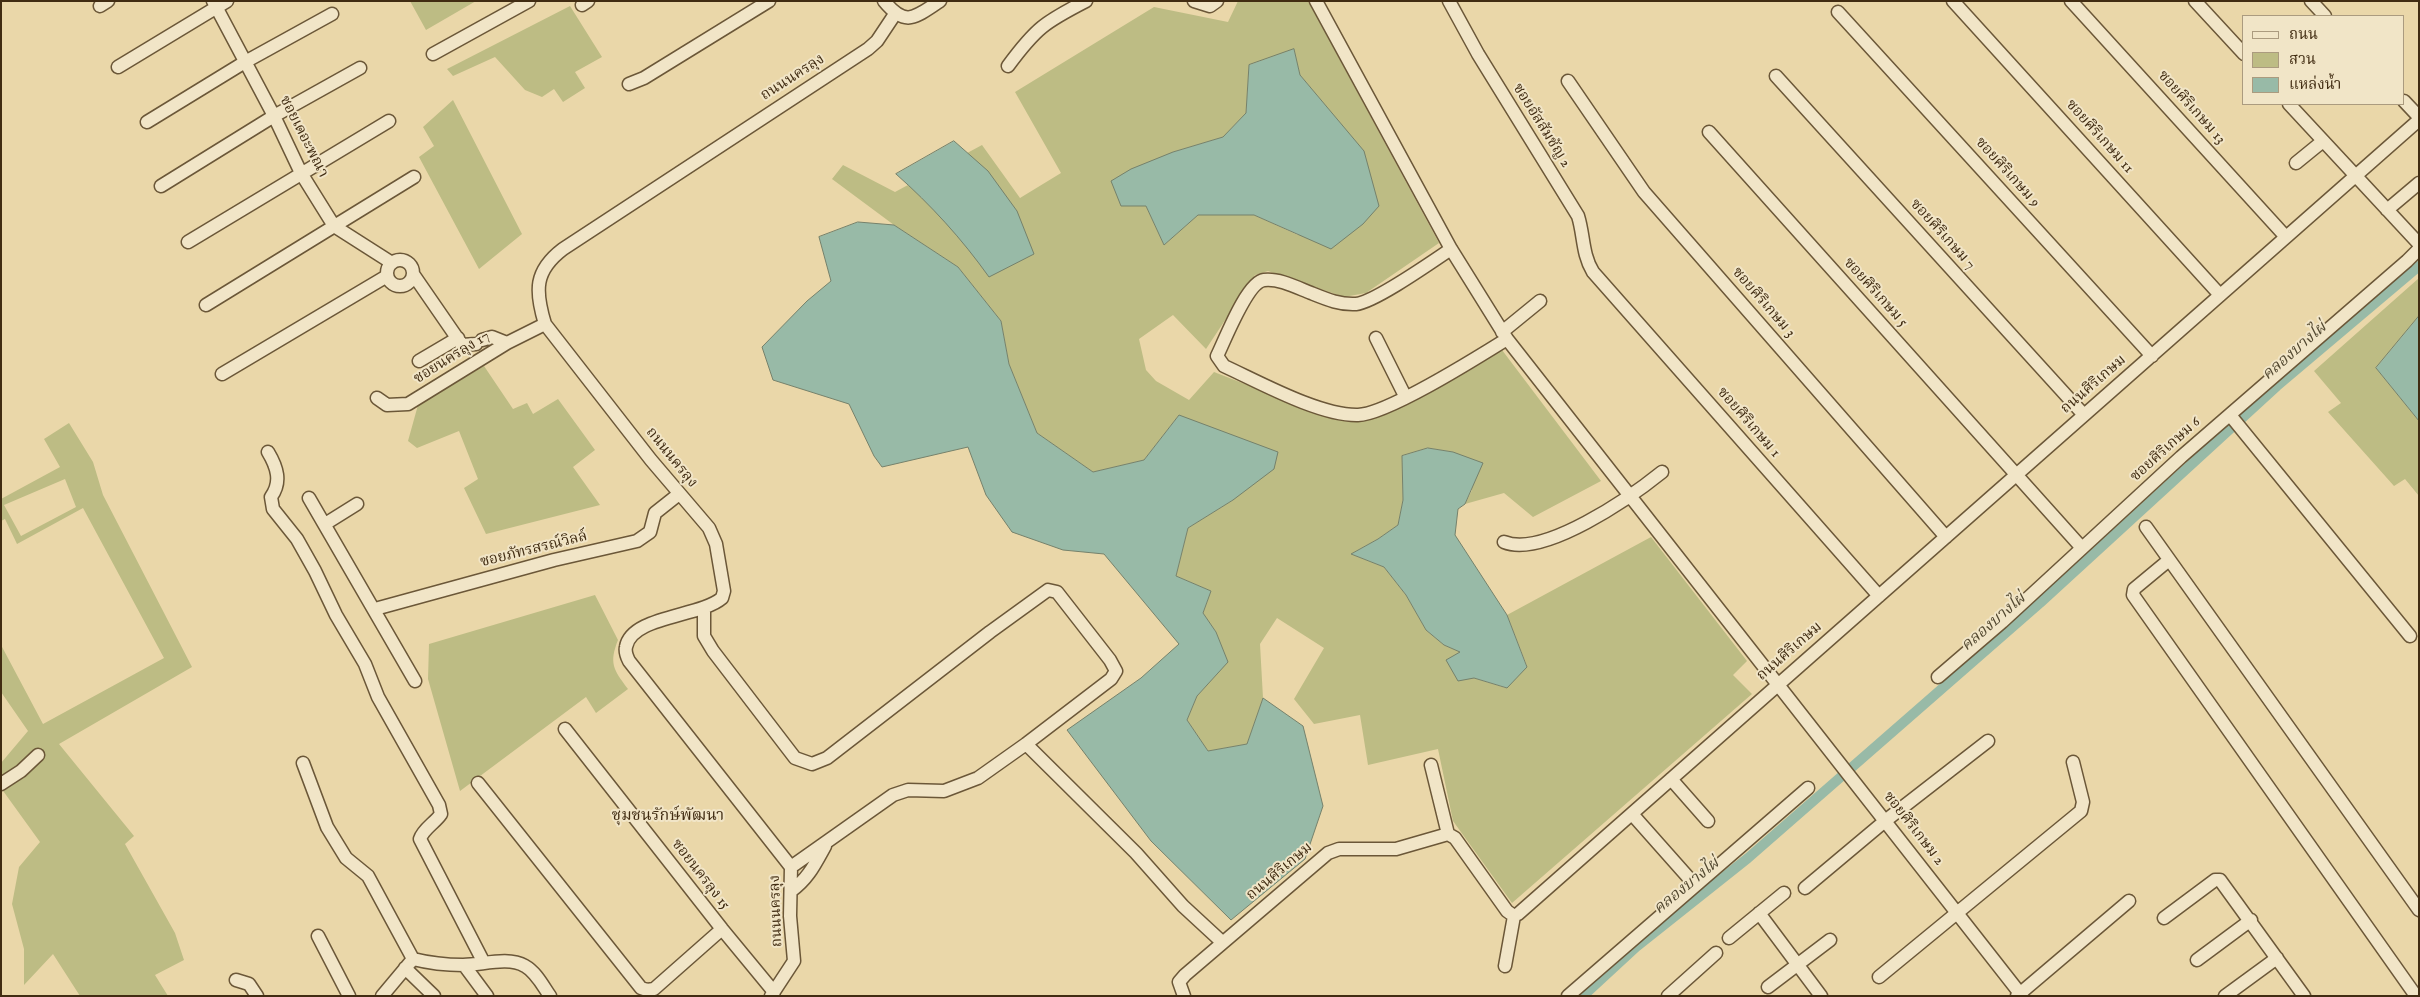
<!DOCTYPE html>
<meta charset="utf-8">
<style>
body{margin:0}
#map{position:relative;width:2420px;height:997px;overflow:hidden;background:#ead7a9;font-family:"IM FELL English","Noto Serif Thai",serif}
canvas{display:block}
.frame{position:absolute;inset:0;border:2px solid #412c12;pointer-events:none}
.legend{position:absolute;left:2242px;top:15px;width:162px;height:90px;box-sizing:border-box;background:#f1e5c7;border:1px solid #ab9b7f;margin:0;padding:6px 9px;list-style:none;font-size:15px;color:#412c12}
.legend li{display:flex;align-items:center;gap:10px;height:25px}
.legend b{width:25px;border:1px solid #ab9b7f}
</style>
<div id="map">
<canvas width="2420" height="997"></canvas>
<div class="frame"></div>
<ul class="legend">
<li><b style="height:6px;background:#f1e5c7"></b>ถนน</li>
<li><b style="height:14px;background:#bdbc84"></b>สวน</li>
<li><b style="height:14px;background:#98baa7"></b>แหล่งน้ำ</li>
</ul>
</div>
<script>
const ctx = document.querySelector('canvas').getContext('2d');
ctx.lineJoin = 'round';
function fill(path, color) {
  ctx.fillStyle = color;
  ctx.fill(path, 'evenodd');
}
function stroke(path, color, width, dash) {
  ctx.strokeStyle = color;
  ctx.lineWidth = width;
  ctx.lineCap = dash ? 'butt' : 'round';
  ctx.setLineDash(dash || []);
  ctx.stroke(path);
}
function label(font, color, halo, rows, align = 'center') {
  ctx.font = font + ' "IM FELL English","Noto Serif Thai",serif';
  ctx.lineWidth = 4;
  ctx.setLineDash([]);
  ctx.textBaseline = 'middle';
  ctx.strokeStyle = halo;
  ctx.fillStyle = color;
  for (const [text, x, y, turn = 0] of rows) {
    ctx.save();
    ctx.translate(x, y);
    ctx.rotate((+turn || 0) * Math.PI / 180);
    ctx.textAlign = isNaN(turn) ? turn : align;
    if (halo) ctx.strokeText(text, 0, 0);
    ctx.fillText(text, 0, 0);
    ctx.restore();
  }
}
const green = new Path2D(`
 M410,1H476L426,30Z
 M1238,1H1308L1439,243L1366,293L1344,297L1268,271L1255,275L1206,349L1173,315L1139,339L1146,370L1156,381L1189,400L1214,372L1335,419H1365L1502,350L1601,481L1533,517L1504,493L1465,504L1472,490L1453,452L1428,448L1402,456L1403,500L1398,525L1378,539L1351,554L1384,567L1406,595L1426,630L1444,645L1461,652L1474,678L1506,688L1527,666L1507,615L1651,537L1747,661L1733,675L1752,694L1512,903L1453,821L1438,749L1368,765L1360,715L1314,724L1294,699L1324,648L1277,618L1260,644L1263,698L1247,744L1208,751L1187,720L1197,696L1227,662L1216,632L1203,613L1211,591L1176,576L1188,528L1233,500L1179,415L1144,460L1093,472L1037,433L1009,364L1001,321L958,267L894,225L832,179L843,165L895,192L982,145L1020,198L1061,173L1015,92L1154,7L1228,22ZM1294,50L1300,75L1363,151L1298,235L1254,215H1198L1164,245L1146,206L1173,152L1223,137L1246,113L1249,65Z
 M570,6L602,57L575,72L585,88L563,102L554,89L542,97L525,90L495,57L453,76L447,69Z
 M453,100L522,234L479,269L419,157L434,146L423,127Z
 M2419,278V316L2376,368L2419,421V496L2405,479L2394,486L2328,412L2341,403L2314,371Z
 M484,366L513,409L527,403L533,414L558,399L595,450L573,467L600,505L486,534L464,488L478,479L459,431L417,448L408,441L418,405Z
 M69,423L93,462L103,495L192,667L59,744L134,836L125,844L175,933L184,960L155,975L168,996H80L53,954L24,985V949L12,904L19,867L40,842L1,788V763L28,731L1,692V645L43,724L164,658L83,508L17,544L5,519L1,521V499L60,467L44,439ZM65,479L76,507L21,536L4,505Z
 M595,595L618,640C609,663 613,669 628,689L596,713L586,697L460,791L428,679L429,644Z`);
const water = new Path2D(`
 M1294,49L1300,75L1364,151L1379,206L1363,224L1331,249L1254,215H1198L1164,245L1146,206H1121L1111,181L1131,169L1173,152L1223,137L1246,113L1249,65Z
 M954,141L988,171L1017,211L1034,254L989,277C962,239 931,205 896,174Z
 M858,222L894,225L958,267L1001,321L1009,364L1037,433L1093,472L1144,460L1179,415L1278,452L1274,469L1233,500L1188,528L1176,576L1211,591L1203,613L1216,632L1228,662L1197,696L1187,720L1208,751L1247,744L1263,698L1303,726L1323,806L1305,859L1231,920L1151,841L1067,730L1141,678L1179,644L1104,554L1063,550L1012,532L986,495L968,447L882,467L874,456L849,404L773,380L762,347L807,301L831,281L819,237Z
 M2419,316V421L2376,368Z
 M1428,448L1453,452L1483,463L1465,504L1458,509L1455,535L1507,615L1527,667L1507,688L1474,678L1458,681L1446,660L1460,652L1444,645L1426,630L1406,595L1384,567L1351,554L1378,539L1398,525L1403,500L1402,456Z`);
const canal = new Path2D(`
 M1583,996L1636,947L1748,858L2040,603L2277,386L2419,266`);
const minor = new Path2D(`
 M213,1L274,116L301,173L334,226L392,263
 M884,1C906,28 915,17 940,1
 M1194,1L1210,6L1217,1
 M1316,1L1451,249L1507,339L2022,996
 M1449,1L1478,54L1578,216C1584,235 1582,254 1593,272L1879,596
 M1953,1L2220,295
 M2071,1L2286,237
 M2195,1L2244,54
 M2311,1L2325,16
 M582,5L588,1
 M100,6L108,1
 M1838,12L2152,356
 M433,54L529,1
 M1008,66C1036,28 1045,22 1086,1
 M118,67L227,1
 M1776,76L2084,415
 M1568,81L1644,192L1946,537
 M629,84L644,78L769,1
 M2404,101L2419,117
 M2289,104L2419,244
 M147,122L245,62L332,14
 M1709,132L2082,548
 M2296,163L2323,141
 M161,186L274,116L360,68
 M2387,210L2419,183
 M188,242L389,121
 M1451,249C1433,261 1375,302 1356,304C1340,305 1326,299 1311,293C1298,288 1279,278 1264,280C1247,282 1225,340 1217,356L1224,366C1259,382 1320,416 1358,415C1388,414 1478,357 1507,339
 M387 273a13 13 0 1 1 26 0a13 13 0 1 1-26 0Z
 M413,274L462,345L476,344
 M206,305L414,177
 M1502,332L1540,301
 M1376,338L1405,396
 M482,340L492,337L507,343
 M419,361L458,338
 M222,374L387,276
 M377,398L387,405L408,404L507,343L545,324
 M2230,415L2410,636
 M268,452C277,467 282,482 271,497L273,509L297,539L315,571L336,615L365,664L378,697L439,805L441,814C435,823 423,829 420,839L484,963
 M309,498L415,681
 M325,524L357,504
 M2146,527L2419,910
 M1504,542C1544,558 1631,497 1662,472
 M2169,560L2134,589L2133,595L2416,996
 M704,608V636L713,651L795,758L812,764L827,758L990,632L1048,590L1057,592L1110,660L1116,671L1111,679L1026,744L978,778L944,791L908,790L893,795L791,867
 M375,609L554,560L637,541L650,532L655,513L679,494
 M1938,677L2002,622L2181,457L2407,261L2419,249
 M565,729L722,929L774,992
 M1026,744L1136,853L1183,906L1222,942
 M303,763L327,827L346,858L368,876L413,959
 M1431,765L1448,834
 M1671,779L1708,821
 M478,783L641,988L647,990L654,989L722,929
 M1,784L21,771L38,755
 M1632,814L1695,885
 M1805,888L1885,821L1988,741
 M791,891C808,879 815,864 825,846
 M1759,913L1821,996
 M2164,918L2215,880H2220L2304,996
 M318,936L349,996
 M1729,938L1784,893
 M2197,960L2251,920
 M464,965L487,996
 M1505,966L1514,916
 M405,968L434,996
 M1879,977L2081,811L2083,802L2073,762
 M236,980L249,984L257,996
 M1768,987L1830,940
 M382,996L413,959C429,963 446,965 463,965C482,965 508,956 525,966C536,972 543,986 550,996
 M771,996L794,961L790,916L791,867L629,661C627,657 625,651 626,647C631,616 700,617 722,598L724,591L716,544L709,528L651,460L545,324C535,291 534,271 563,249L868,49L877,41L895,14
 M1184,996L1179,982L1185,975L1328,853L1339,849H1396L1448,834L1455,838L1507,911L1514,916L1518,914L2419,120
 M1568,996L1808,788
 M1668,996L1716,953
 M2017,996L2129,901
 M2225,996L2277,958`);
const streetNames = [
 ["ถนนนครลุง",793,78,-33],
 ["ซอยศิริเกษม 13",2191,108,48],
 ["ซอยอัสสัมชัญ 2",1541,126,58],
 ["ซอยเดอะพณา",303,137,63],
 ["ซอยศิริเกษม 11",2099,137,48],
 ["ซอยศิริเกษม 9",2007,173,48],
 ["ซอยศิริเกษม 7",1942,235,48],
 ["ซอยศิริเกษม 5",1875,293,48],
 ["ซอยศิริเกษม 3",1763,303,49],
 ["ซอยนครลุง 17",452,358,-32],
 ["ถนนศิริเกษม",2094,385,-41],
 ["ซอยศิริเกษม 1",1748,423,49],
 ["ซอยศิริเกษม 6",2166,450,-42],
 ["ถนนนครลุง",671,458,51],
 ["ซอยภัทรสรณ์วิลล์",534,550,-14],
 ["ถนนศิริเกษม",1790,652,-41],
 ["ซอยศิริเกษม 2",1913,829,52],
 ["ถนนศิริเกษม",1280,872,-40],
 ["ซอยนครลุง 15",700,875,52],
 ["ถนนนครลุง",777,911,-92]
];
const waterNames = [
 ["คลองบางไผ่",2295,352,-41],
 ["คลองบางไผ่",1994,623,-41],
 ["คลองบางไผ่",1687,887,-39]
];
const neighbourhoodNames = [
 ["ชุมชนรักษ์พัฒนา",668,817]
];
fill(green, '#bdbc84');
fill(water, '#98baa7');
stroke(water, '#75816b', 1);
stroke(canal, '#98baa7', 10);
stroke(minor, '#6b5738', 15);
stroke(minor, '#f1e5c7', 12);
label('15px', '#412c12', '#f1e5c7', streetNames);
label('italic 16px', '#524830', '#f1e5c7', waterNames);
label('16px', '#412c12', '#f1e5c7', neighbourhoodNames);
</script>
